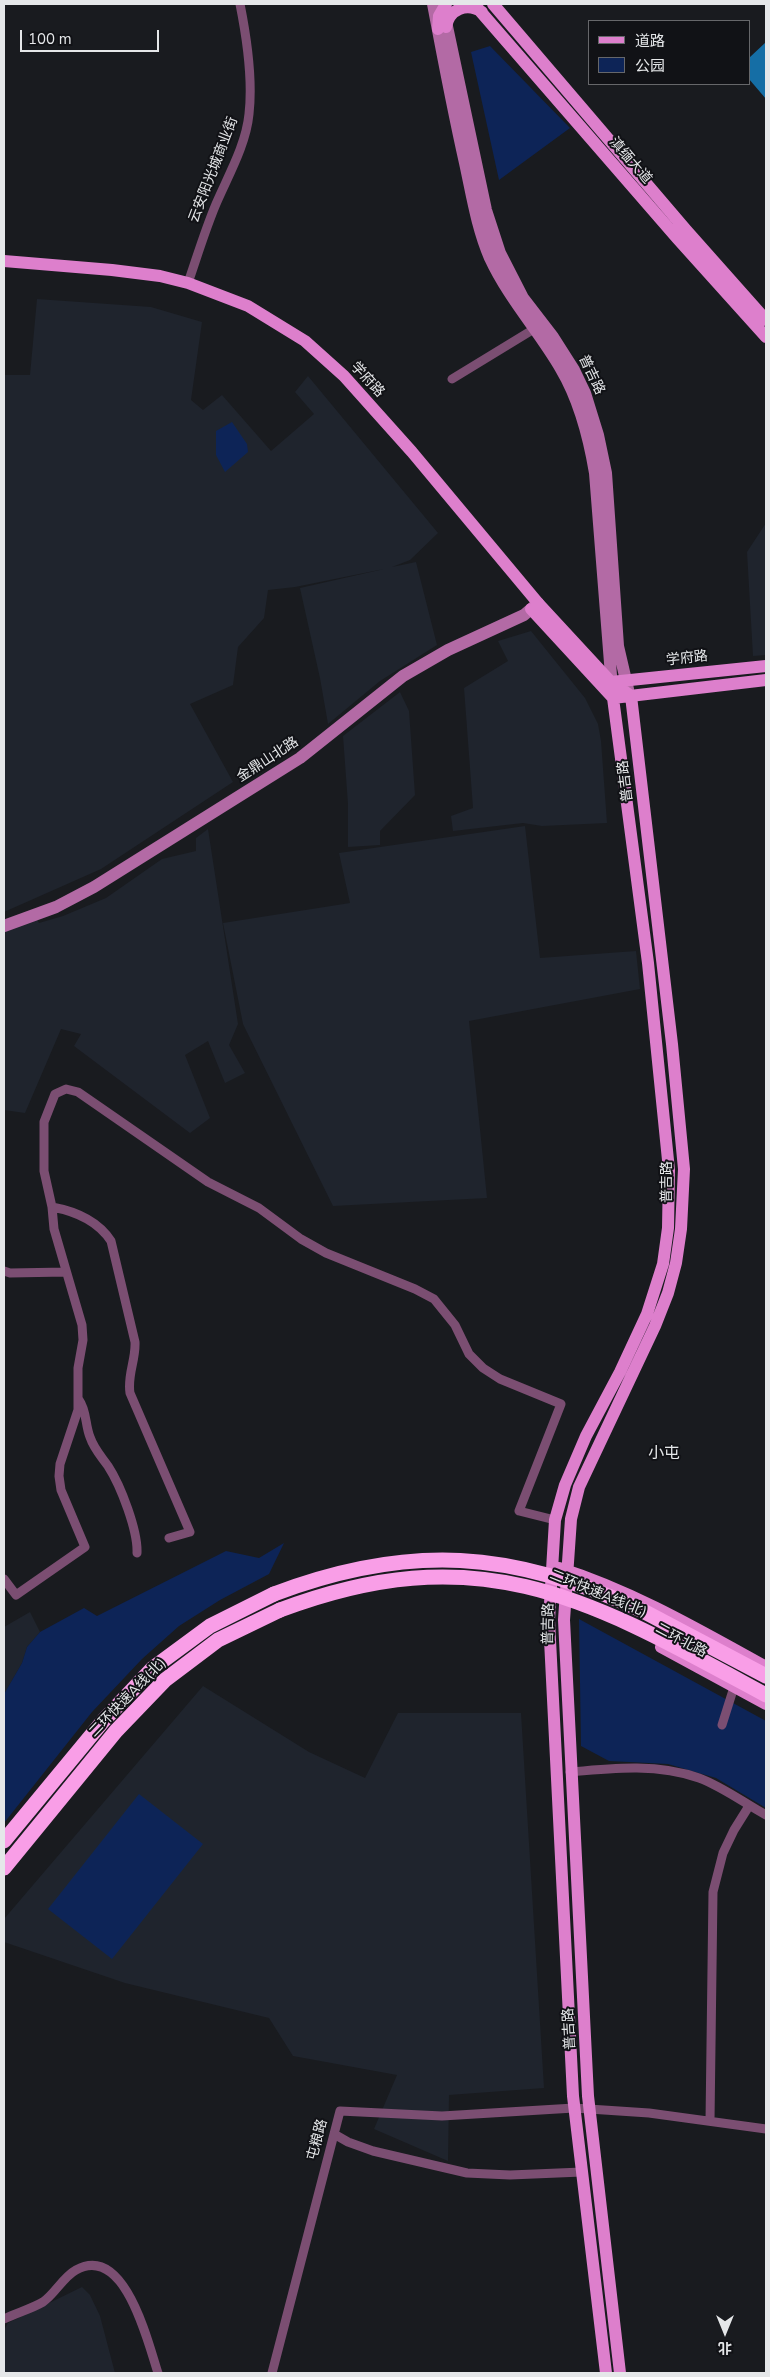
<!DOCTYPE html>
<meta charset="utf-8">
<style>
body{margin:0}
#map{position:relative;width:770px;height:2377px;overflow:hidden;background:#191b1f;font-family:"Nunito Sans","Noto Sans SC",sans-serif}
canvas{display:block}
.frame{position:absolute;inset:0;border:5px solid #e5e7e9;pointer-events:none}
.legend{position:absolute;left:588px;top:20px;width:162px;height:65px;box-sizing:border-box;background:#111216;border:1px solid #66676a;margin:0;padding:6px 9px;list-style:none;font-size:15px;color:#e5e7e9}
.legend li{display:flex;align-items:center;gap:10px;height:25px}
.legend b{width:25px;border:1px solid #66676a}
.north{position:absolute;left:700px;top:2307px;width:50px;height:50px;-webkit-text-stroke:4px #111216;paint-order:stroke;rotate:180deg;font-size:14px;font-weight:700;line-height:20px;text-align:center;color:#e5e7e9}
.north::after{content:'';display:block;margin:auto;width:18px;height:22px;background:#e5e7e9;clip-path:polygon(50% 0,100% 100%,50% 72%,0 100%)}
.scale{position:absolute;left:20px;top:30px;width:139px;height:22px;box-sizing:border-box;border:2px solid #e5e7e9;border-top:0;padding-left:6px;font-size:15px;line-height:18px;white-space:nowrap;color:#e5e7e9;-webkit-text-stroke:4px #111216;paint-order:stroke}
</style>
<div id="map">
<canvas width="770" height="2377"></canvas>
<div class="frame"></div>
<ul class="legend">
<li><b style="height:6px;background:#dd7fcc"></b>道路</li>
<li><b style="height:14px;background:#0d2457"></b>公园</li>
</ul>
<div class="north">北</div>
<div class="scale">100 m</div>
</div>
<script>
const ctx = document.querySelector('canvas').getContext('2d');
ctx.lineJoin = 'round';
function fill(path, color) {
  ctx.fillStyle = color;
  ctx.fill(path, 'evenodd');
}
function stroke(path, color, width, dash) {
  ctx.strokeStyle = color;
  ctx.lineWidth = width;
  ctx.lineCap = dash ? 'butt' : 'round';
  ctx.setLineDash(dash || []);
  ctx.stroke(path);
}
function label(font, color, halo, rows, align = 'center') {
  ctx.font = font + ' "Nunito Sans","Noto Sans SC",sans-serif';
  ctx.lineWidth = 4;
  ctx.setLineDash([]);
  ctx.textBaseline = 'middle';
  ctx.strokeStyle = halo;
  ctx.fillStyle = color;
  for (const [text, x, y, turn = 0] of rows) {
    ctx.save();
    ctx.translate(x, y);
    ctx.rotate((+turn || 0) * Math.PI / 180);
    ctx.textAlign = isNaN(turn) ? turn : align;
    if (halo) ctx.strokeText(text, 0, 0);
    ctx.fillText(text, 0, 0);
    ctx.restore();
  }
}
const built = new Path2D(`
 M37,299L151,307L202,322L191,400L203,410L222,395L271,451L314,414L295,392L308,376L438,533L410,560L392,567L416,562L437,645L380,681L328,724L320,678L300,588L384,569L295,587L268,590L264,618L238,647L233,685L190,704L233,782L101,869L4,912V375H30Z
 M766,523V655L753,656L747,552Z
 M531,631L585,698L598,724L601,741L607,823L542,826L523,823L453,831L451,816L473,808L464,688L508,661L498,641Z
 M400,692L409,711L415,795L380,831V845L348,847V804L343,736Z
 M525,826L540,958L636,951L640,989L469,1021L487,1198L333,1206L243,1024L223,923L350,903L339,853Z
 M208,829L238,1024L229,1045L245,1073L225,1083L208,1041L185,1055L210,1118L190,1133L74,1046L81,1034L61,1029L25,1113L4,1110V929L36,918L39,923L63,916L106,898L162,859L196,851V838Z
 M30,1612L40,1632L27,1647L22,1663L4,1694V1627Z
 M203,1686L309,1752L365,1778L398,1713H521L544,2088L449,2095L448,2161L374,2129L397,2075L293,2056L269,2018L125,1983L4,1942V1919Z
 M82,2287L90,2295L100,2316L115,2373H4V2330L8,2323Z`);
const green = new Path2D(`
 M490,46L570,128L499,180L471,52Z
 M232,422L247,444L248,452L225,472L216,455V431Z
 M284,1543L269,1574L220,1600L179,1626L142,1659L92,1712L4,1823V1694L22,1663L27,1647L40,1632L84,1608L97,1616L226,1551L259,1558Z
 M579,1619L766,1721V1808L716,1778L668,1764L609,1761L581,1746Z
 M139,1794L203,1844L112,1959L48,1909Z`);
const water = new Path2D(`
 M766,42V99L749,79V58Z`);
const street = new Path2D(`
 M188,283C197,257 205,230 216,204C228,176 246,145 249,114C253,79 247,39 240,4
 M452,379L534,329
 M52,1207C74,1211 98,1221 111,1241L135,1342C136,1360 127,1375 130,1393L190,1532L169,1538
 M4,1271L10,1273L66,1272
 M79,1400C87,1411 85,1425 90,1437C94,1449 101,1456 108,1466C121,1486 138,1531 137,1553
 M4,1579L16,1595L85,1547L61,1490L59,1476L60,1464L78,1410V1368L83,1340L82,1325L54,1229L52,1207L44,1171V1122L55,1094L66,1089L78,1092L208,1182L259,1208L301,1239L326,1253L415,1289L434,1299L455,1325L469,1354L483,1368L500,1379L561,1404L519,1511L555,1520
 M722,1725L734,1687
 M570,1772C612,1768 658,1763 699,1778C723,1787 744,1803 766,1815
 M710,2121L713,1892L723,1853L734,1830L749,1806
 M334,2134L348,2142L373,2151L467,2173L510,2175L582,2172
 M4,2319C16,2313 31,2309 43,2302C55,2294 63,2277 76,2270C125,2243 148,2343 158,2373
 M272,2373L340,2111L442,2116L574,2108L649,2113L766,2129`);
const secondary = new Path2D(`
 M433,4C443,57 453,110 465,163C472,195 477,228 490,258C509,299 539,331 561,369C580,401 589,437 595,473L612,688
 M445,17L486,210L500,253L523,298L553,337L574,370L585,393L598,435L606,473L618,646L628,689
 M4,926L56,907L94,887L300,758L403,676L448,650L524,615L538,603`);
const primary = new Path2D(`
 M474,4L677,238L766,337
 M493,4L686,230L766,320
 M446,27C449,9 467,2 482,12
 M438,29L439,16L446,4
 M4,261L112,270L160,276L188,283L248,306L305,341L344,376L412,452L538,603L611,682L631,696
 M531,609L613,698L766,680
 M611,682L766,666
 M559,1568C632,1591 699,1630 766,1667
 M661,1647L766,1704
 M606,2373L573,2096L549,1620L555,1520L565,1485L586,1436L620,1372L647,1314L663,1264L668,1228L669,1170L648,963L613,698
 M620,2373L588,2096L564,1620L571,1519L579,1487L655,1326L668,1293L676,1263L681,1229L684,1169L672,1044L631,696`);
const highway = new Path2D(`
 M643,1611L766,1676
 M4,1841L104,1720L153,1668L210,1626L274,1594
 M4,1868L116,1731L165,1680L218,1640L280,1610`);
const highwayBridge = new Path2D(`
 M274,1594C409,1543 513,1550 643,1611
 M280,1610C482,1534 591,1600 766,1695`);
const streetNames = [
 ["滇缅大道",630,161,49],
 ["云安阳光城商业街",214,170,-69],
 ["普吉路",591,375,65],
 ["学府路",367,380,47],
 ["学府路",687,659,-6],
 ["金鼎山北路",268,760,-33],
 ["普吉路",626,781,-97],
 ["普吉路",668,1182,-90],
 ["二环快速A线(北)",598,1594,22],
 ["普吉路",549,1624,-89],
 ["二环北路",681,1641,28],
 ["二环快速A线(北)",128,1698,-46],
 ["普吉路",570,2029,-93],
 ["屯粮路",318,2140,-75]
];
const quarterNames = [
 ["小屯",664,1454]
];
fill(built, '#1f242d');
fill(green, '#0d2457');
fill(water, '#156ea5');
stroke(street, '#7b4e72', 9);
stroke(secondary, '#b36aa5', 12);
stroke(primary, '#dd7fcc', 12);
stroke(highway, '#f99ee7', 15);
stroke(highwayBridge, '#f99ee7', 15);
label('14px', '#e5e7e9', '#111216', streetNames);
label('16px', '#e5e7e9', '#111216', quarterNames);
</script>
